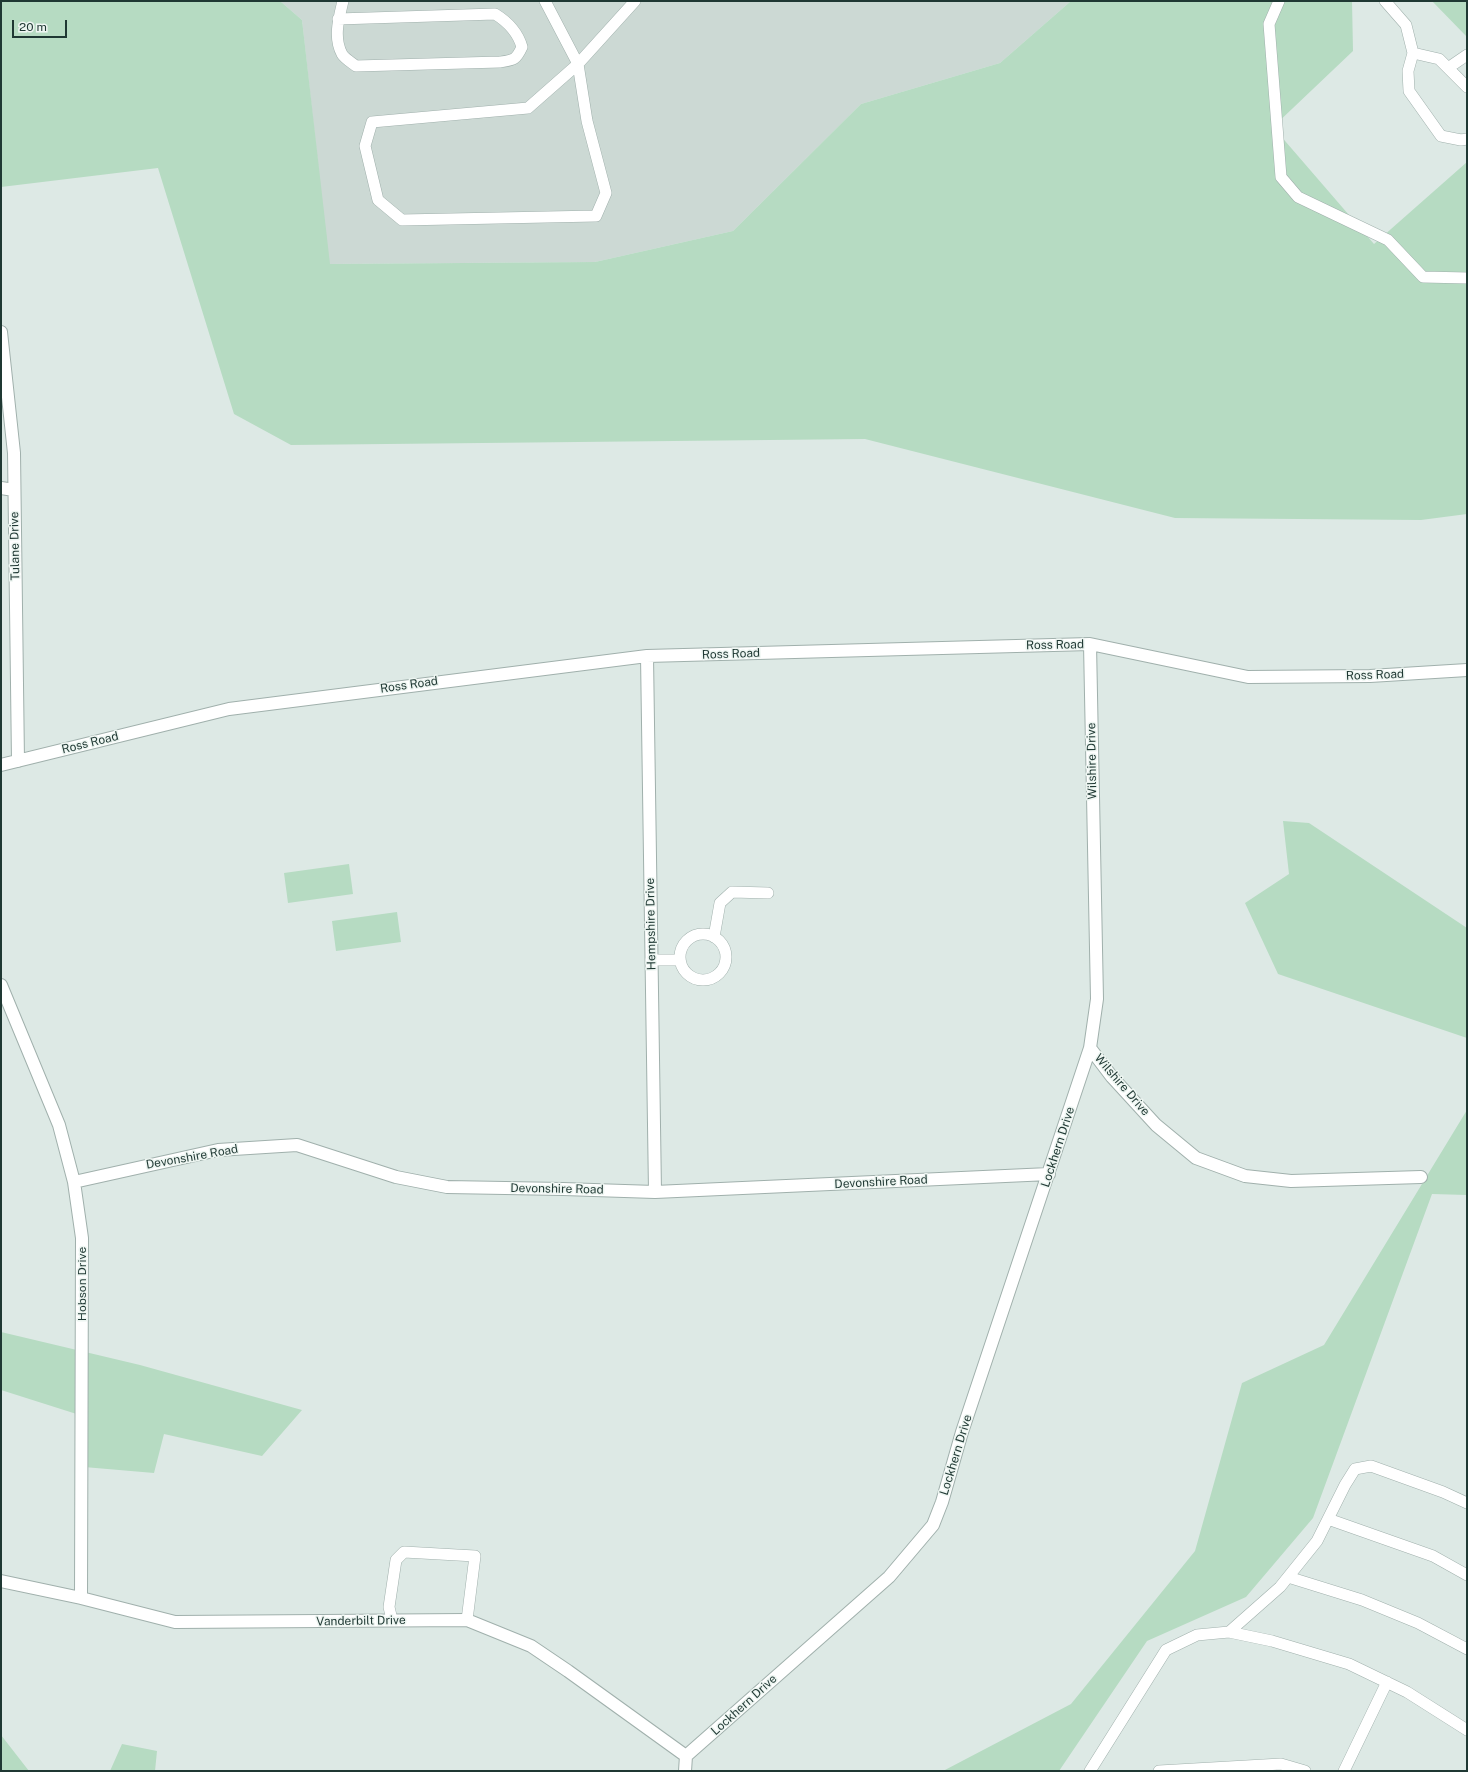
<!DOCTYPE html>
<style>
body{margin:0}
#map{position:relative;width:1468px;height:1772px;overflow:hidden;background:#dde9e5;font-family:"Public Sans",sans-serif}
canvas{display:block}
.frame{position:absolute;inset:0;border:2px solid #1f3833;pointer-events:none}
.scale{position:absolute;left:12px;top:20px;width:55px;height:18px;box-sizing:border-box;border:2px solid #1f3833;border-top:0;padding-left:5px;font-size:12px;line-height:14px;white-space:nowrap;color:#1f3833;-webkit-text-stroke:3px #eef6f2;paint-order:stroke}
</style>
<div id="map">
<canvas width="1468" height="1772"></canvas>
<div class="frame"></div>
<div class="scale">20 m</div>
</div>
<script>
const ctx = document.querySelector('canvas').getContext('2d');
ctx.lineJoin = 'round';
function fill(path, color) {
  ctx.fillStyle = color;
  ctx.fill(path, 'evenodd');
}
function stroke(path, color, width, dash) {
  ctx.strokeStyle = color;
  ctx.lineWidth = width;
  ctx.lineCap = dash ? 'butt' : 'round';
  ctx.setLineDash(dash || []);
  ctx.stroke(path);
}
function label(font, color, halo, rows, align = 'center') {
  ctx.font = font + ' "Public Sans",sans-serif';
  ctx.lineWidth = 3;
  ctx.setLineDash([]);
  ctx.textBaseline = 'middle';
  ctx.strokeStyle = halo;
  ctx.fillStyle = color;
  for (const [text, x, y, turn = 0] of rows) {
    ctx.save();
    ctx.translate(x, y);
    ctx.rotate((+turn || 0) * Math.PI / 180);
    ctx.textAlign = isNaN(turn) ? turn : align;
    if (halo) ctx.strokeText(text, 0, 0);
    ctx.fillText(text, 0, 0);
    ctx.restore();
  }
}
const built = new Path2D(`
 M280,1H1071L1000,63L861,104L733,231L595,262L329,264L302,20Z`);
const green = new Path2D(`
 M1,1H280L302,20L330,264L595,262L733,231L861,104L1000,63L1071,1H1352L1353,51L1273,127L1374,244L1467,162V514L1421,520L1175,518L865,439L291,445L234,414L158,168L1,187Z
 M1432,1H1467V37Z
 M1283,821L1309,823L1467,928V1038L1278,974L1245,903L1289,874Z
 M349,864L353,894L288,903L284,873Z
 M397,912L401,942L336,951L332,921Z
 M1467,1110V1195L1432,1194L1313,1518L1246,1597L1147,1641L1059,1771H943L1071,1704L1195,1551L1242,1383L1324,1345Z
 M1,1332L140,1365L302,1410L262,1456L164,1434L154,1473L84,1467L86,1417L1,1390Z
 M1,1735L29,1771H1Z
 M122,1744L157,1751L155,1771H110Z`);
const service = new Path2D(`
 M545,1L578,64L587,121L606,193L596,216L402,220L378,200L365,146L372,122L528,108L578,64L635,1
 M1279,1L1269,24L1281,177L1298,197L1388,240L1423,277L1467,278
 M1385,1L1406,25L1413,53L1408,71L1409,91L1441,136L1461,140L1467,139
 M338,19L495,14C508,22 518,33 522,47C516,60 514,60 500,62L356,66C352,63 344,58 342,54C333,37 339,18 343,1
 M1413,53L1439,59L1467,87
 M1448,68L1467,55
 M680 957a23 23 0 1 1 46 0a23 23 0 1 1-46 0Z
 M714,937L720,903L732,892L768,893
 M651,960H680
 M1328,1519L1433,1556L1467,1575
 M1288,1577L1362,1600L1418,1623L1467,1649
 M392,1620L389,1607L396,1560L404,1552L475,1556L467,1620
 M1229,1632L1272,1641L1349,1664L1407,1692L1467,1730
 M1090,1771L1166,1650L1197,1635L1229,1632L1280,1587L1317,1541L1345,1485L1355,1469L1371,1466L1443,1492L1467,1503
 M1159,1771L1281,1764L1305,1771
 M1344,1771L1387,1682`);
const minor = new Path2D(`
 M1,332L14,453L18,761
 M1,488L14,490
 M1090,644L1097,999L1090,1048L1112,1077L1156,1125L1196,1158L1245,1176L1291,1181L1421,1177
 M647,656L655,1192
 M1,765L229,709L647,656L1090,644L1248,677L1370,676L1467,670
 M1,985L59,1125L74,1182L82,1238L81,1598
 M74,1182L218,1150L297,1145L396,1177L447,1187L563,1189L655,1192L1049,1174
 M1,1581L81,1598L175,1622L467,1620L531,1646L568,1671L686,1756
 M685,1771L686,1756L889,1577L933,1525L942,1502L962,1432L1090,1048`);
const streetNames = [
 ["Tulane Drive",15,546,-91],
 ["Ross Road",1055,645,-1],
 ["Ross Road",731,654,-2],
 ["Ross Road",1375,675,-2],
 ["Ross Road",409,685,-8],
 ["Ross Road",90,743,-14],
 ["Wilshire Drive",1092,761,-91],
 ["Hempshire Drive",651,924,-91],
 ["Wilshire Drive",1122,1085,49],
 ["Lockhern Drive",1058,1147,-72],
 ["Devonshire Road",192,1157,-10],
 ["Devonshire Road",881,1182,-3],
 ["Devonshire Road",557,1189,1],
 ["Hobson Drive",82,1284,-90],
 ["Lockhern Drive",956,1455,-73],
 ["Vanderbilt Drive",361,1621,-1],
 ["Lockhern Drive",744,1705,-42]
];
fill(built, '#ccd9d4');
fill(green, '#b6dbc2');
stroke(service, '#a0b0ac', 12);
stroke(minor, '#a0b0ac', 14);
stroke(service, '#fff', 11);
stroke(minor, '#fff', 12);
label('12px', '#1f3833', '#eef6f2', streetNames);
</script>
